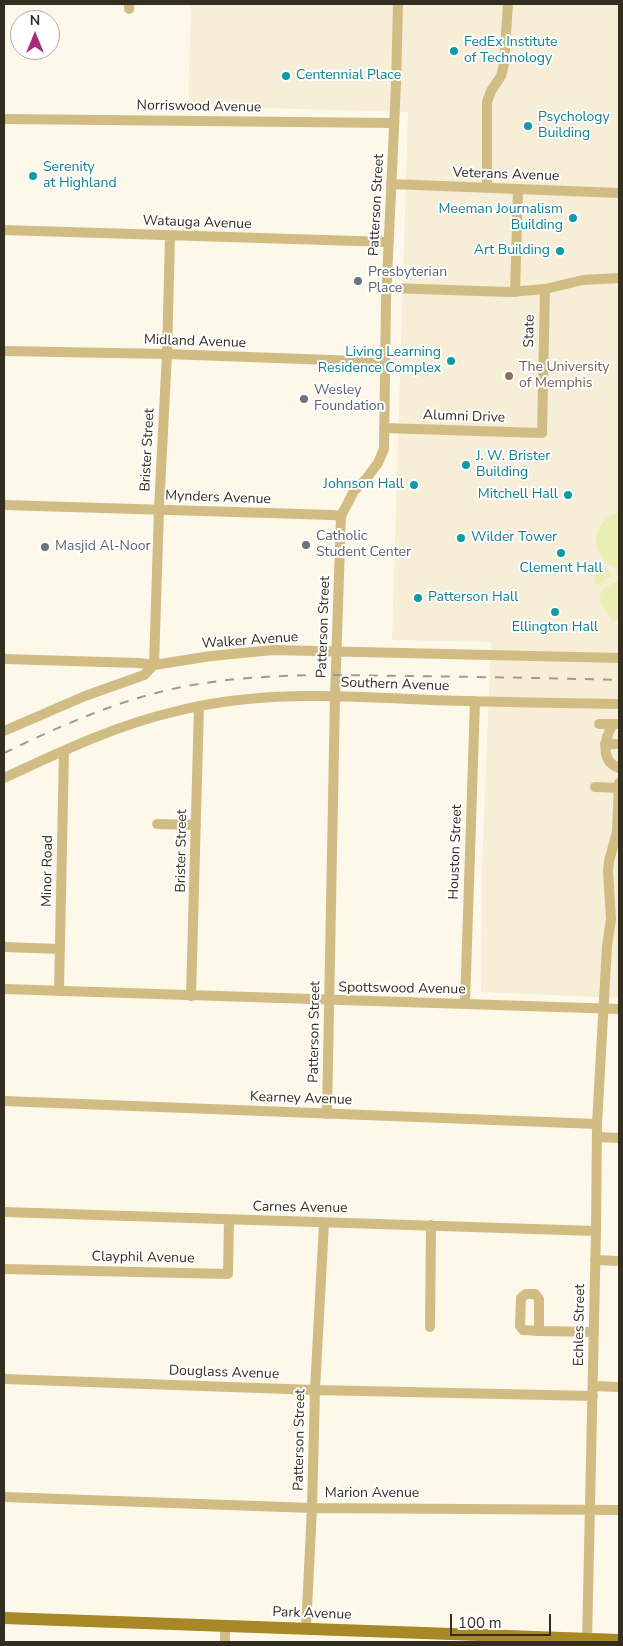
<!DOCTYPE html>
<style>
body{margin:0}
#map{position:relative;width:623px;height:1646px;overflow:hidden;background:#fef8ea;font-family:"Nunito Sans",sans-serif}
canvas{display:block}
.frame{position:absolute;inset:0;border:5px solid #342e21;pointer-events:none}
.north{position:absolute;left:10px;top:10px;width:50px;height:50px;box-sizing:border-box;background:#fff;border:1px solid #aeaba6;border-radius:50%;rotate:0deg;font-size:14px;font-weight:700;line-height:20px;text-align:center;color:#342e21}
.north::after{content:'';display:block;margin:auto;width:18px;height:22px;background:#a62c80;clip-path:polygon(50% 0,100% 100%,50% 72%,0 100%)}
.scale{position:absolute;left:450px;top:1614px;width:101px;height:22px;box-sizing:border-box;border:2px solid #342e21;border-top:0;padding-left:6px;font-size:15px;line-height:18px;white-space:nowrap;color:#342e21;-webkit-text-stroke:4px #fff;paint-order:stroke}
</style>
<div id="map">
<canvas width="623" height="1646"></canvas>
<div class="frame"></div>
<div class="north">N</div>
<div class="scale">100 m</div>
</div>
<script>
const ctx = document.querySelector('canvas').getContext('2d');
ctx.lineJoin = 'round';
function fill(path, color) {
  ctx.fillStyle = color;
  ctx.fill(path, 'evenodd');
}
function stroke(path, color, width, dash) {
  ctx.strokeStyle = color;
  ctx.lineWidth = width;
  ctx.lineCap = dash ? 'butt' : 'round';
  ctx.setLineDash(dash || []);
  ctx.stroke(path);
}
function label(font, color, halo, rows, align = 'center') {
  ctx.font = font + ' "Nunito Sans",sans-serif';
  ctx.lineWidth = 4;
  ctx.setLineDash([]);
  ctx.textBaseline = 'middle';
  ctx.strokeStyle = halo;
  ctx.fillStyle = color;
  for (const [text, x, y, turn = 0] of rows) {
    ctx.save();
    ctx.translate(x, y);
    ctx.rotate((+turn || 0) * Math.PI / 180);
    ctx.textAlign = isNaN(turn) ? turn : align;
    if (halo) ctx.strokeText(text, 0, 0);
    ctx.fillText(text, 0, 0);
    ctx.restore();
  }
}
const education = new Path2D(`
 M191,4H619V998L481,992L482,867L491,642L392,640L408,112L188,106Z`);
const green = new Path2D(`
 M619,512V569H617C589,558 589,521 619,512Z
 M596,560L610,572L611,577L605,578L606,580L598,585L595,583Z
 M619,581V618L614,622C606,614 600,606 600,594L605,587Z`);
const minor = new Path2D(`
 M129,9V4
 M4,119L394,123
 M391,184L619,193
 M487,188V102L491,91L501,76L504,64L508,4
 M4,230L389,242
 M387,288L510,292L545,289L583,280L619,278
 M515,292L518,189
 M4,351L167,354L385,362
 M384,428L542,433L545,289
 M4,505L333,515L341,516
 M4,659L139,663L154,665L211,656L273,650L619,658
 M154,665L159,509L167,354L170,236
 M599,724H618
 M613,724C605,737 599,761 619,768
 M4,731L85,696L144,675L154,665
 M605,744H619
 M4,778C60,752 116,725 177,711C262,690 343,696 430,700C493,702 556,703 619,704
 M595,787L619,788
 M157,824L196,825
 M4,947L60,949
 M4,989L619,1009
 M59,991L64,751
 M191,996L199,706
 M465,1004L475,701
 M4,1101L597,1124
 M327,1114L335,696L341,516L354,491L366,479L378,463L384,449L386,300L396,84L398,4
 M598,1137L619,1138
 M4,1212L596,1231
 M595,1260L619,1261
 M4,1269L228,1274L229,1220
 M430,1327L431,1225
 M539,1331L523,1330L520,1326L521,1298L526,1294H535L539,1299V1331L594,1332
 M4,1379L315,1390L593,1396
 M593,1386L619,1387
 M4,1497L312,1508L619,1510
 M306,1629L312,1508L315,1390L324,1223
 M225,1642V1627
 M587,1642L596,1231L597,1124L607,946L611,919L608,871L609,861L617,832L619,783`);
const major = new Path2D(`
 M4,1618L619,1640`);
const rail = new Path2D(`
 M4,753C60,726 116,701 177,688C255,672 332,675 411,676C480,677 550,678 619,680`);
const markers = [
 [454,51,5,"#0f9aa8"],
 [286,76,5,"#0f9aa8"],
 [528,126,5,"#0f9aa8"],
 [33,176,5,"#0f9aa8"],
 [573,218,5,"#0f9aa8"],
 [560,251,5,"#0f9aa8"],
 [358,281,5,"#6b7280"],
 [451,361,5,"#0f9aa8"],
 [509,376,5,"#8d6e63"],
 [304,399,5,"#6b7280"],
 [466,465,5,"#0f9aa8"],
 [414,485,5,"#0f9aa8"],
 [568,495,5,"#0f9aa8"],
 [461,538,5,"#0f9aa8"],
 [306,545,5,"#6b7280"],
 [45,547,5,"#6b7280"],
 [561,553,5,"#0f9aa8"],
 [418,598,5,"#0f9aa8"],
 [555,612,5,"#0f9aa8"]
];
const cultureNames = [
 ["FedEx Institute",464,43],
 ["of Technology",464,59],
 ["Centennial Place",296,76],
 ["Psychology",538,118],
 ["Building",538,134],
 ["Serenity",43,168],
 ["at Highland",43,184],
 ["Meeman Journalism",563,210,"right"],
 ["Building",563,226,"right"],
 ["Art Building",550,251,"right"],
 ["Living Learning",441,353,"right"],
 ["Residence Complex",441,369,"right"],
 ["J. W. Brister",476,457],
 ["Building",476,473],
 ["Johnson Hall",404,485,"right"],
 ["Mitchell Hall",558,495,"right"],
 ["Wilder Tower",471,538],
 ["Clement Hall",561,569,"center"],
 ["Patterson Hall",428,598],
 ["Ellington Hall",555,628,"center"]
];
const streetNames = [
 ["Norriswood Avenue",199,107,1],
 ["Veterans Avenue",506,175,2],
 ["Patterson Street",377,205,-87],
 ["Watauga Avenue",197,223,2],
 ["State",530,331,-89],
 ["Midland Avenue",195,342,2],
 ["Alumni Drive",464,417,2],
 ["Brister Street",148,450,-87],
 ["Mynders Avenue",218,498,2],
 ["Patterson Street",324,627,-88],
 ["Walker Avenue",250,641,-4],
 ["Southern Avenue",395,685,2],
 ["Brister Street",182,851,-89],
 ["Houston Street",456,852,-88],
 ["Minor Road",48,871,-89],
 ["Spottswood Avenue",402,989,1],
 ["Patterson Street",315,1032,-89],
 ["Kearney Avenue",301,1099,2],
 ["Carnes Avenue",300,1208,1],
 ["Clayphil Avenue",143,1258,1],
 ["Echles Street",580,1325,-89],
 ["Douglass Avenue",224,1373,2],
 ["Patterson Street",300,1440,-89],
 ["Marion Avenue",372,1494],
 ["Park Avenue",312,1614,2]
];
const worshipNames = [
 ["Presbyterian",368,273],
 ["Place",368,289],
 ["Wesley",314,391],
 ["Foundation",314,407],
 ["Catholic",316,537],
 ["Student Center",316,553],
 ["Masjid Al-Noor",55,547]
];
const educationNames = [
 ["The University",519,368],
 ["of Memphis",519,384]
];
fill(education, '#f7eed8');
fill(green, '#e9eeb3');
stroke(minor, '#d1bc84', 10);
stroke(major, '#a88827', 12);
stroke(rail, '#a19b8d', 2, [9, 9]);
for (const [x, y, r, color] of markers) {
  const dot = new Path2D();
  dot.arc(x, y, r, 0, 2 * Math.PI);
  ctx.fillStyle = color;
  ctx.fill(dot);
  stroke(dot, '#fff', 2);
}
label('14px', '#0d838f', '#fff', cultureNames, 'left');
label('14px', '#342e21', '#fff', streetNames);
label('14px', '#5b616d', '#fff', worshipNames, 'left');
label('14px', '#785e54', '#fff', educationNames, 'left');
</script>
